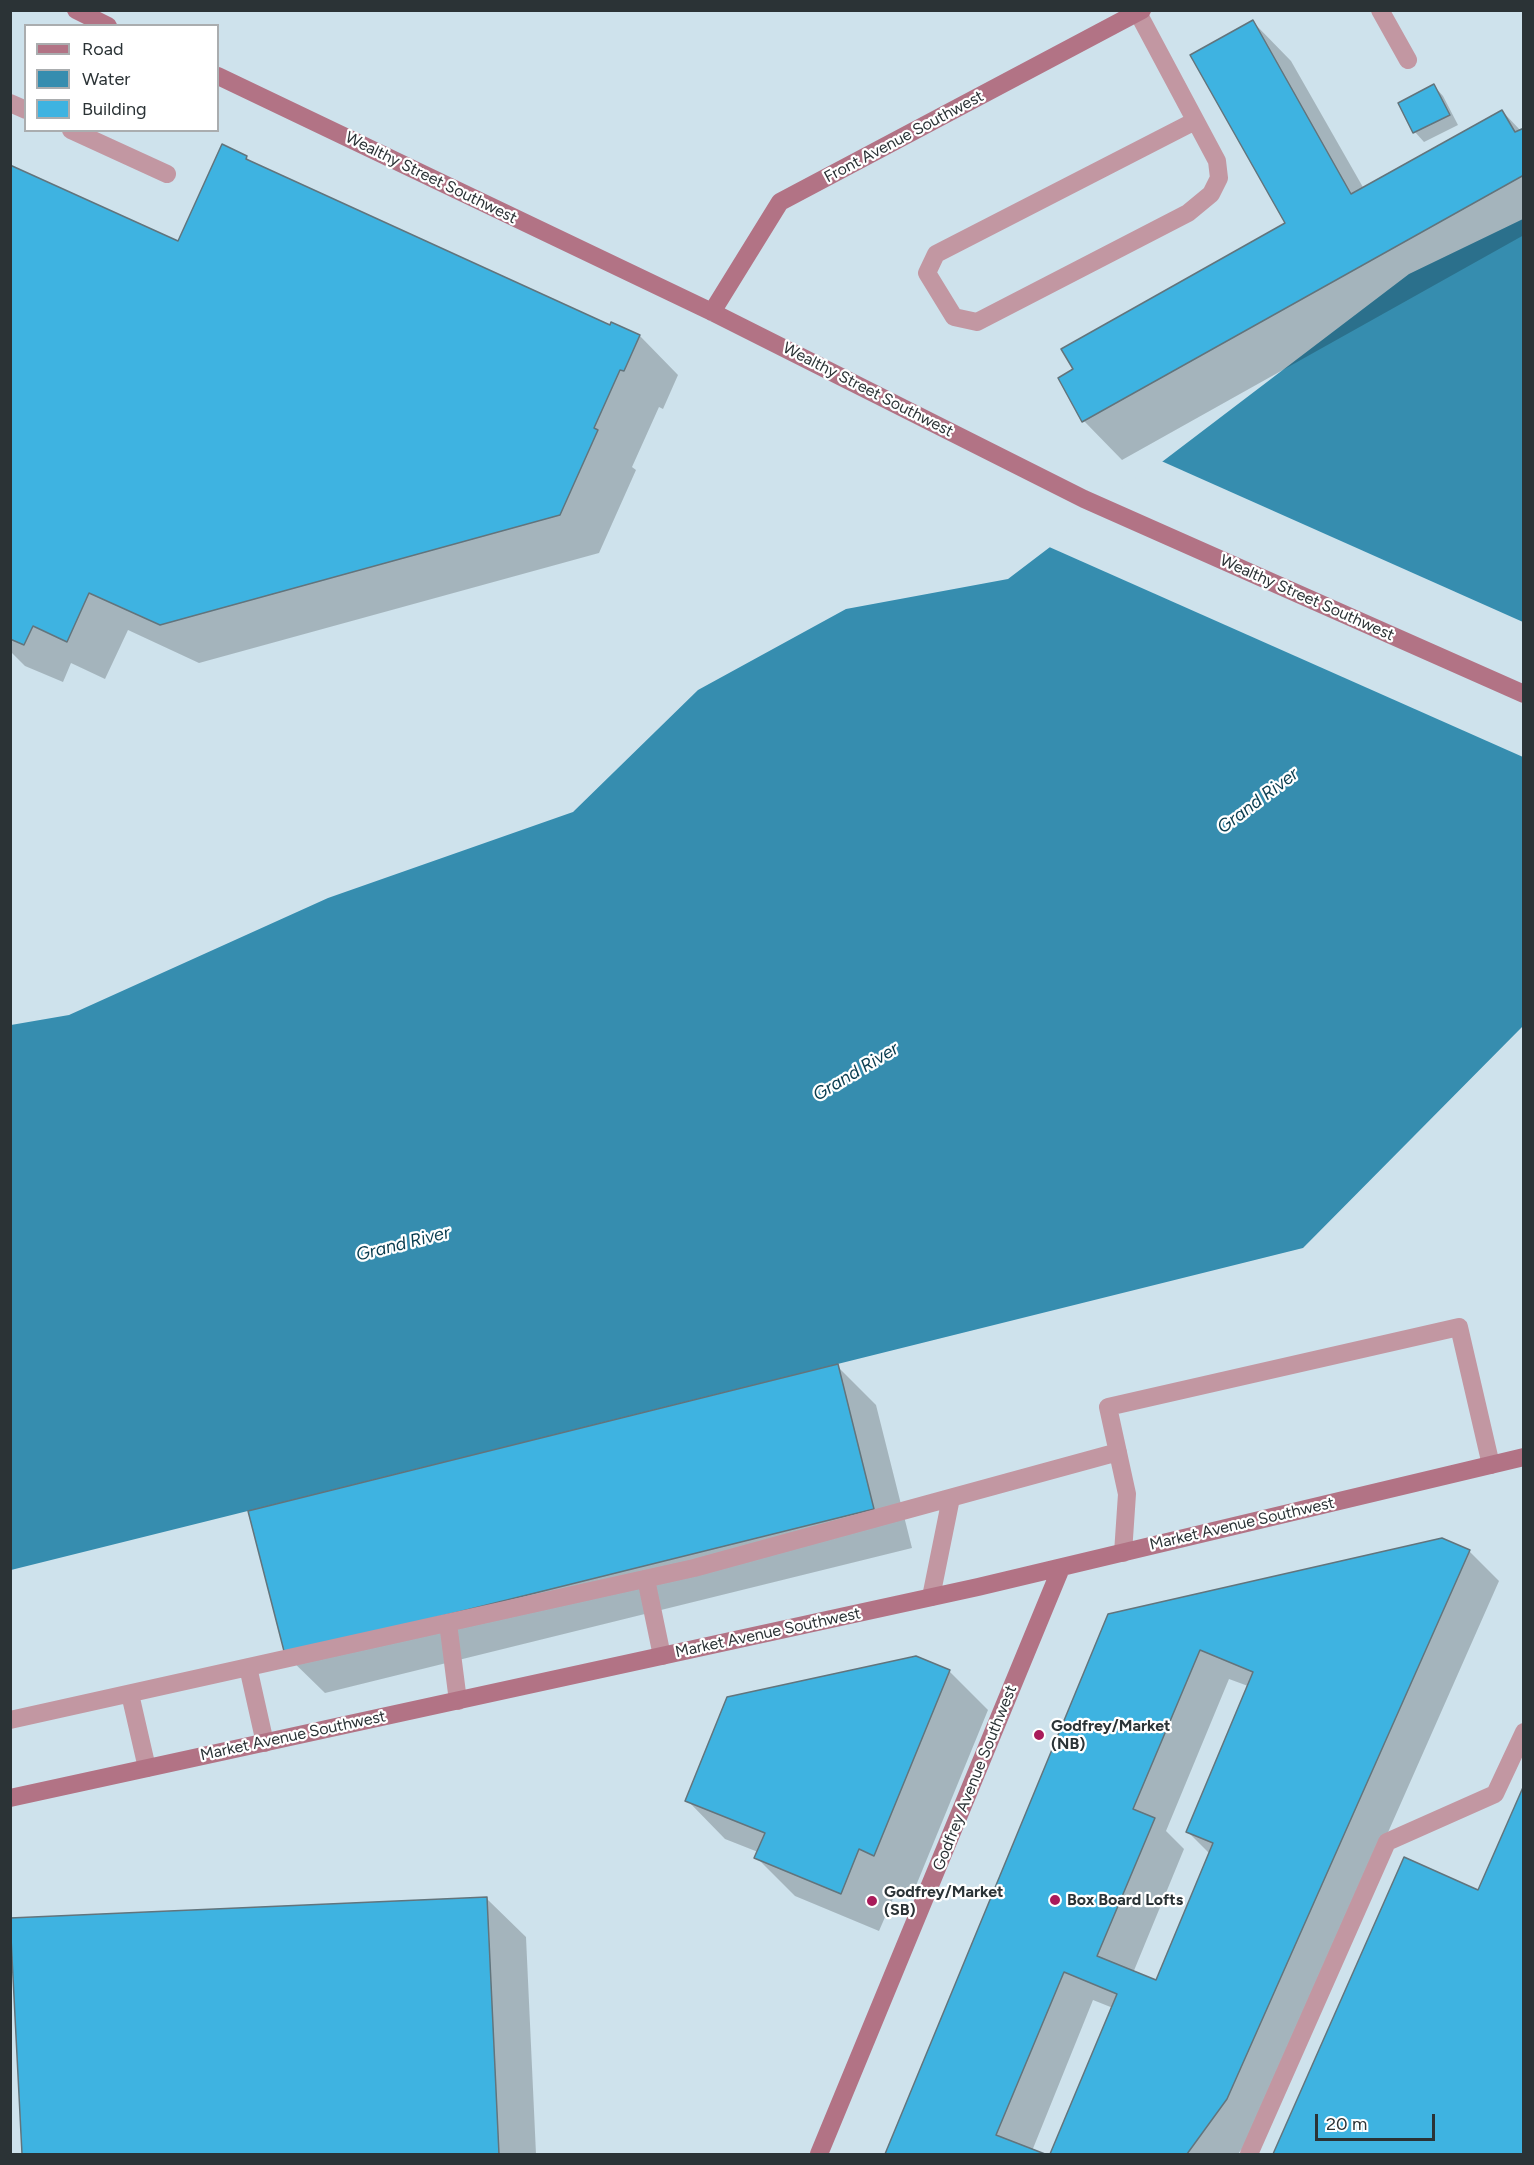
<!DOCTYPE html>
<style>
body{margin:0}
#map{position:relative;width:1534px;height:2165px;overflow:hidden;background:#cee2ec;font-family:Figtree,sans-serif}
canvas{display:block}
.frame{position:absolute;inset:0;border:12px solid #2b3336;pointer-events:none}
.legend{position:absolute;left:24px;top:24px;width:195px;height:108px;box-sizing:border-box;background:#fff;border:2px solid #aaadaf;margin:0;padding:8px 10px;list-style:none;font-size:18px;color:#2b3336}
.legend li{display:flex;align-items:center;gap:12px;height:30px}
.legend b{width:30px;border:2px solid #aaadaf}
.scale{position:absolute;left:1315px;top:2114px;width:120px;height:27px;box-sizing:border-box;border:3px solid #2b3336;border-top:0;padding-left:8px;font-size:18px;line-height:21px;white-space:nowrap;color:#2b3336;-webkit-text-stroke:4px #fff;paint-order:stroke}
</style>
<div id="map">
<canvas width="1534" height="2165"></canvas>
<div class="frame"></div>
<ul class="legend">
<li><b style="height:8px;background:#b27385"></b>Road</li>
<li><b style="height:16px;background:#368daf"></b>Water</li>
<li><b style="height:16px;background:#3eb3e1"></b>Building</li>
</ul>
<div class="scale">20 m</div>
</div>
<script>
const ctx = document.querySelector('canvas').getContext('2d');
ctx.lineJoin = 'round';
function fill(path, color) {
  ctx.fillStyle = color;
  ctx.fill(path, 'evenodd');
}
function stroke(path, color, width, dash) {
  ctx.strokeStyle = color;
  ctx.lineWidth = width;
  ctx.lineCap = dash ? 'butt' : 'round';
  ctx.setLineDash(dash || []);
  ctx.stroke(path);
}
function label(font, color, halo, rows, align = 'center') {
  ctx.font = font + ' Figtree,sans-serif';
  ctx.lineWidth = 4.5;
  ctx.setLineDash([]);
  ctx.textBaseline = 'middle';
  ctx.strokeStyle = halo;
  ctx.fillStyle = color;
  for (const [text, x, y, turn = 0] of rows) {
    ctx.save();
    ctx.translate(x, y);
    ctx.rotate((+turn || 0) * Math.PI / 180);
    ctx.textAlign = isNaN(turn) ? turn : align;
    if (halo) ctx.strokeText(text, 0, 0);
    ctx.fillText(text, 0, 0);
    ctx.restore();
  }
}
const water = new Path2D(`
 M1523,219V1026L1303,1248L11,1570V1025L69,1015L328,898L573,812L698,690L846,609L1008,579L1409,274Z`);
const pier = new Path2D(`
 M1159,460L1523,622V757L1047,546Z`);
const shadow = new Path2D(`
 M1253,22L1291,61L1364,189L1502,111L1521,131L1524,130V235L1122,460L1084,421L1287,224Z
 M1434,86L1443,96L1458,125L1424,142L1415,132L1400,103Z
 M246,157L253,164L611,327L612,324L640,336L678,375L663,409L659,407L632,467L636,470L599,553L199,663L128,630L105,679L71,663L63,682L25,666L10,651V167L179,243Z
 M837,1366L876,1405L912,1548L325,1693L286,1655Z
 M1469,1551L1499,1581L1257,2129L1238,2154H1052L1113,2008L1093,2000L1032,2151L1041,2154H887L1109,1615ZM1229,1679L1248,1686L1188,1832L1210,1854L1156,1982L1133,1973L1184,1849L1166,1831Z
 M915,1658L949,1671L988,1710L913,1893L898,1887L879,1931L795,1896L756,1857L758,1852L725,1839L687,1800Z
 M1524,1789V2154H1275L1405,1859L1478,1892Z
 M487,1899L526,1937L536,2154H23L12,1919Z`);
const building = new Path2D(`
 M1253,20L1351,194L1502,110L1515,132L1524,128V175L1082,422L1058,378L1073,369L1061,349L1285,223L1190,55Z
 M1434,84L1450,115L1413,133L1398,103Z
 M222,144L247,156L246,159L610,325L611,322L640,335L624,371L620,370L594,428L598,430L560,515L160,625L89,593L67,642L33,626L24,645L10,639V165L178,241Z
 M838,1364L874,1509L285,1655L248,1511Z
 M1442,1538L1470,1550L1227,2099L1187,2154H1050L1117,1994L1064,1972L996,2135L1045,2154H885L1108,1614ZM1200,1650L1253,1672L1186,1832L1213,1843L1156,1980L1097,1956L1155,1818L1133,1809Z
 M916,1656L950,1670L874,1856L859,1849L841,1894L754,1858L765,1833L685,1801L727,1697Z
 M1524,1785V2154H1273L1404,1857L1478,1890Z
 M487,1897L499,2154H22L10,1918Z`);
const lane = new Path2D(`
 M1380,10L1408,60
 M1138,13L1217,161L1219,178L1211,194L1188,213L977,322L954,317L927,273L936,254L1195,121
 M10,103L26,110
 M71,130L167,174
 M1123,1553L1127,1494L1108,1407L1459,1327L1491,1465
 M646,1579L662,1656
 M931,1597L951,1498
 M448,1623L458,1701
 M248,1667L265,1743
 M130,1694L147,1768
 M10,1720L694,1568L1118,1452
 M1249,2154L1387,1842L1495,1794L1524,1732`);
const secondary = new Path2D(`
 M76,10L108,26
 M218,76L712,312L1084,499L1524,694
 M712,312L780,202L1142,10
 M10,1798L978,1587L1524,1457
 M819,2154L1061,1568`);
const markers = [
 [1039,1735,6,"#a91b5a"],
 [1055,1900,6,"#a91b5a"],
 [872,1901,6,"#a91b5a"]
];
const streetNames = [
 ["Front Avenue Southwest",904,137,-28],
 ["Wealthy Street Southwest",431,178,26],
 ["Wealthy Street Southwest",868,390,27],
 ["Wealthy Street Southwest",1307,598,24],
 ["Market Avenue Southwest",1242,1524,-13],
 ["Market Avenue Southwest",768,1633,-12],
 ["Market Avenue Southwest",293,1736,-12],
 ["Godfrey Avenue Southwest",975,1778,-68]
];
const poiNames = [
 ["Godfrey/Market",1051,1726],
 ["(NB)",1051,1744],
 ["Godfrey/Market",884,1892],
 ["(SB)",884,1910],
 ["Box Board Lofts",1067,1900]
];
const waterNames = [
 ["Grand River",1258,801,-37],
 ["Grand River",856,1072,-31],
 ["Grand River",403,1244,-14]
];
fill(water, '#368daf');
fill(pier, '#cee2ec');
fill(shadow, '#0003');
fill(building, '#3eb3e1');
stroke(building, '#62747c', 1.5);
stroke(lane, '#c297a2', 18);
stroke(secondary, '#b27385', 18);
for (const [x, y, r, color] of markers) {
  const dot = new Path2D();
  dot.arc(x, y, r, 0, 2 * Math.PI);
  ctx.fillStyle = color;
  ctx.fill(dot);
  stroke(dot, '#fff', 2);
}
label('16px', '#2b3336', '#fff', streetNames);
label('bold 16px', '#2b3336', '#fff', poiNames, 'left');
label('italic 18px', '#0a3d50', '#fff', waterNames);
</script>
